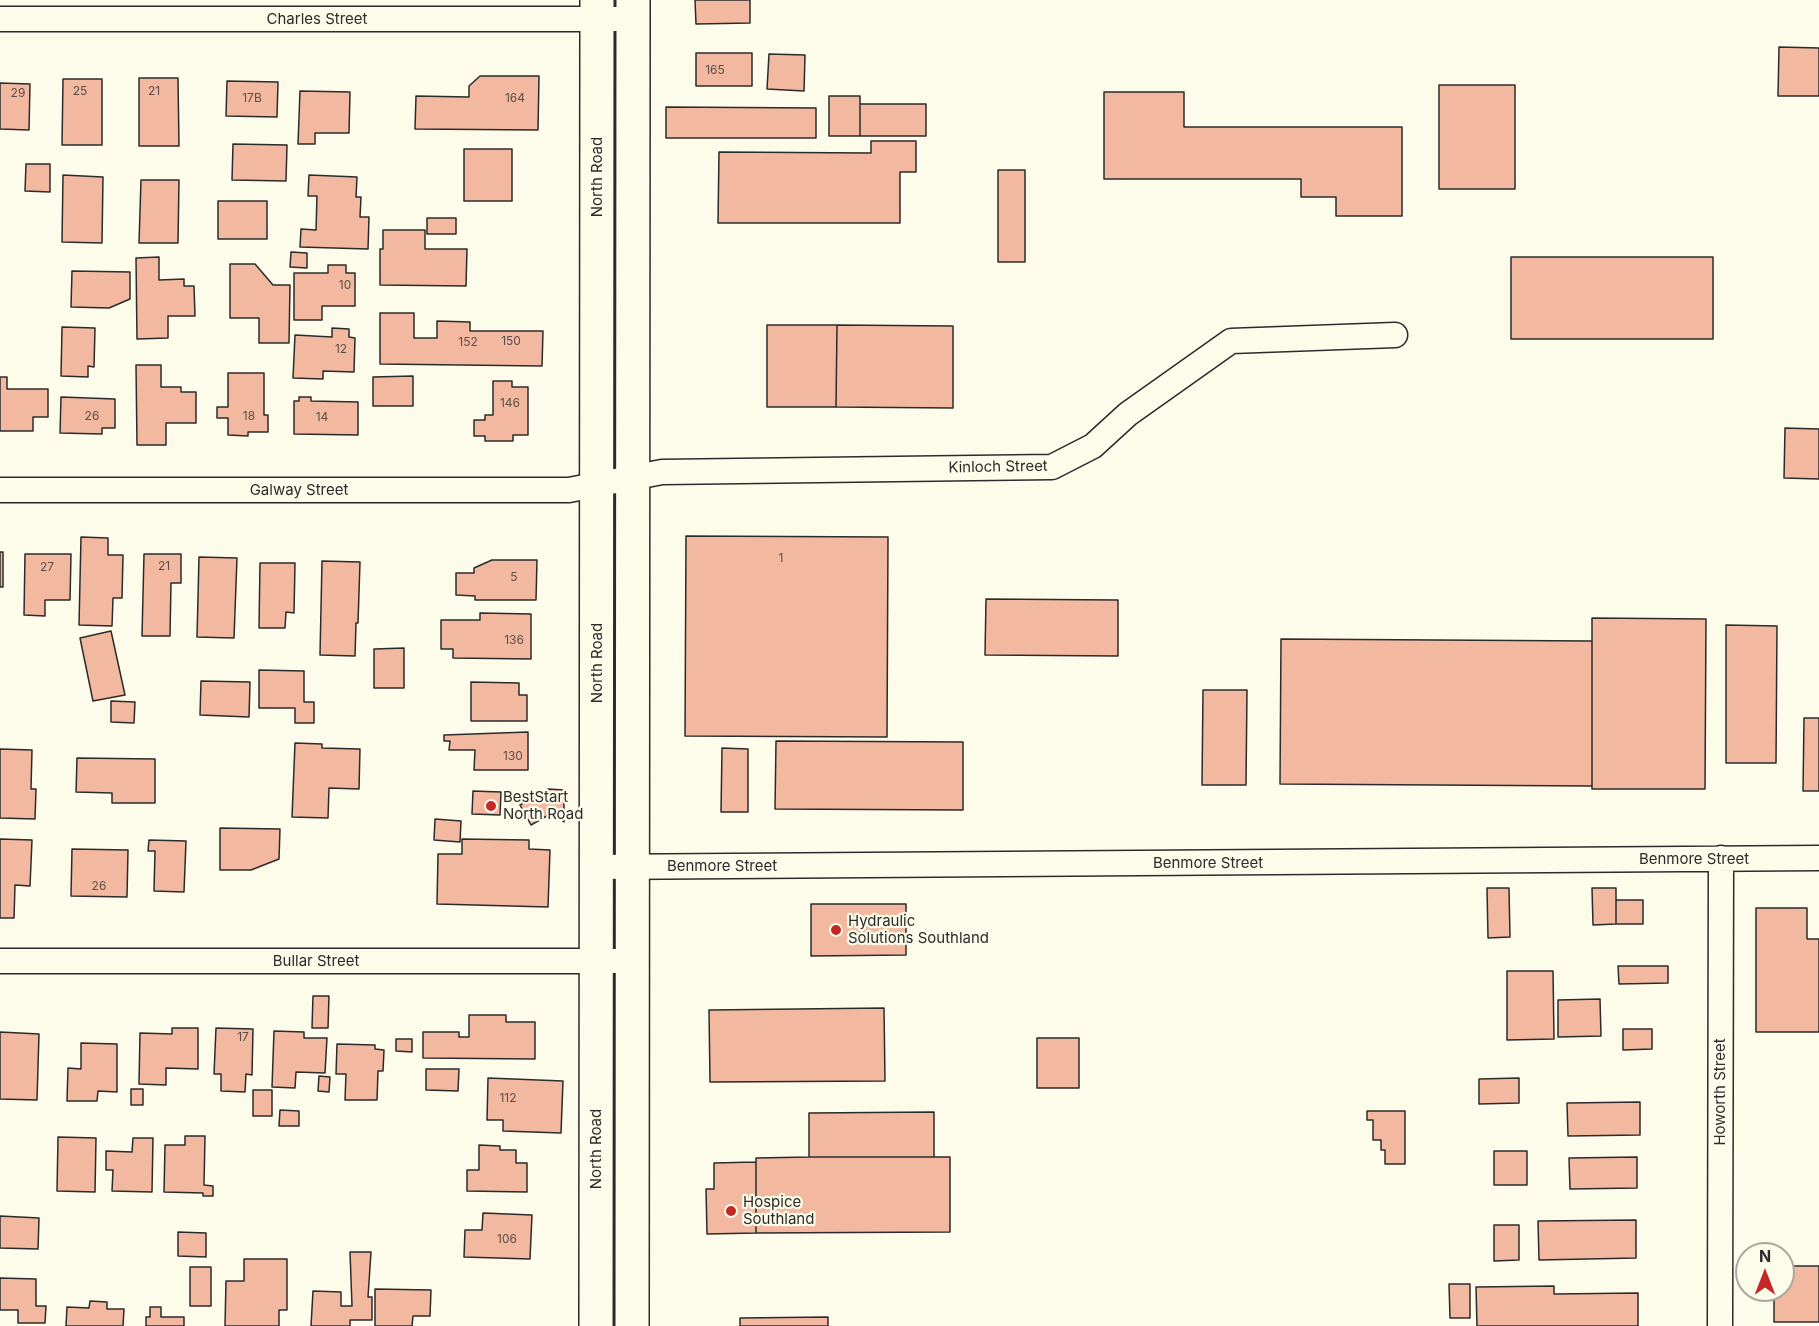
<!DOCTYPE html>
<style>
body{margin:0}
#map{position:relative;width:1819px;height:1326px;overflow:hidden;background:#fdfbea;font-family:Inter,sans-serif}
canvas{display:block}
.north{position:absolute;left:1735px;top:1242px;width:60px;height:60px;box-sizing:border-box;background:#fdfbea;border:2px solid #a9a89e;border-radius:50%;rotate:0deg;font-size:16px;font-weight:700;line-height:24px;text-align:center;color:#2b2b2b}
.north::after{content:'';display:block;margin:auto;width:21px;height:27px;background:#c62828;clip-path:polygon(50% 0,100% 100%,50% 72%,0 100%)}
</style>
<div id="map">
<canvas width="1819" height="1326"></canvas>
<div class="north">N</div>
</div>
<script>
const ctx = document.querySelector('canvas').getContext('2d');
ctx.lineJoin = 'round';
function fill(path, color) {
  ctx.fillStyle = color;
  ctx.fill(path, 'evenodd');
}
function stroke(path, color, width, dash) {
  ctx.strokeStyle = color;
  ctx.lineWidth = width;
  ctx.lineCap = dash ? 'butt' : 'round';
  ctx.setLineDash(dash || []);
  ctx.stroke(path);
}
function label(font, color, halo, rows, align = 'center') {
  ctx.font = font + ' Inter,sans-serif';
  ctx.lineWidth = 4.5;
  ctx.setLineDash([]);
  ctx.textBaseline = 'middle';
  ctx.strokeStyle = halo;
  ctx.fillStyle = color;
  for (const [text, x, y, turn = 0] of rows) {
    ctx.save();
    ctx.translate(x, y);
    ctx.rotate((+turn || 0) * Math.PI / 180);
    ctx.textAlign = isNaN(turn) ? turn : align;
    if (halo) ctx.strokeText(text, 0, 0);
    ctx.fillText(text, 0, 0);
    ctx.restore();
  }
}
const building = new Path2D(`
 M695,0H750V23L696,24Z
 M1779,47L1819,48V96H1778Z
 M696,53H752V86H696Z
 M769,54L805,55L804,91L767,89Z
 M480,76H539L538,130L415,129L416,96L469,97V86Z
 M139,78H178L179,146H139Z
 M63,79H102V145H62Z
 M227,81L278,82L277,117L226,116Z
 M0,83L30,84L29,130L0,129Z
 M1439,85H1515V189H1439Z
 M300,91L350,92L349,133H315V144H298Z
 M1104,92H1184V127H1402V216H1336V197H1301V179H1104Z
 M829,96H860V136H829Z
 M860,104H926V136H860Z
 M666,107L816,108V138H666Z
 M871,141H916V172H900V223H718L719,152L871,153Z
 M233,144L287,145L286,181L232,180Z
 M464,149H512V201H464Z
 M26,164H50V192L25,191Z
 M998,170H1025V262H998Z
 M63,175L103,177L102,243L62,242Z
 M309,175L357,177L356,197H361L360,217H369L368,249L300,247L301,229L316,230L317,196H308Z
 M141,180H179L178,243H139Z
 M218,201H267V239H218Z
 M427,218H456V234H427Z
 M383,230H425V249H467L466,286L380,285V249H383Z
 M291,252L307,253V268L290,267Z
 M159,257V280L184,279V286H194L195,316H168V338L137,339L136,258Z
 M1511,257H1713V339H1511Z
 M230,264H255L273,285H290L289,343H259V318H230Z
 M328,265H346V273H355V306H322V320H294V273H328Z
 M72,271L130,272V299L109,308L71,307Z
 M380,313H414V338H437V321L470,322V331H543L542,366L380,364Z
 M767,325H837L836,407H767Z
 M837,325L953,326V408L836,407Z
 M62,327L95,328L94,367L88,366V377L61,376Z
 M332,328L349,329V337L355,338L354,372L323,371V379L293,378L295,335L332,337Z
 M136,365H161V387H181V392H196V423H166V445H137Z
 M228,373H264V415H268V432H248V436L228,435V418H217V407H228Z
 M413,376V406H373V377Z
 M0,377H7V389H48V417H33V431H0Z
 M493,381H512V387H528V435H513V441H485V436H474V420H485V415H493Z
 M61,397L115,399V428H102V434L60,433Z
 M299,397H311V401L358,402V435L294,434V401H299Z
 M1785,428L1819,429V479L1784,478Z
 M686,536L888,537L887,737L685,736Z
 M81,537L108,538V555H123L122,598H113L112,626L79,625Z
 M0,552H3V587H0Z
 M25,554H71L70,600H45V616L24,615Z
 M144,554H181V583H171L170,636H142Z
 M199,557L237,558L234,638L197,637Z
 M492,560H537L536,600H475V596L456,595V573H474V568Z
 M322,561L360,562L358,623H356L355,656L320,655Z
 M260,563H295L294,613L286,612L285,628H259Z
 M986,599L1118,600V656L985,655Z
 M480,613L531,614V659L453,658V649H441V620H480Z
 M1592,618L1706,619L1705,789H1592Z
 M1726,625L1777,626L1776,763H1726Z
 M111,631L125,695L93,701L80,638Z
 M1281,639L1592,641V786L1280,784Z
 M404,648V688H374V649Z
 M259,670L304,671V702H314V723H295V708H259Z
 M201,681L250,682L249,717L200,715Z
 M471,682L519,683V695H527V721H471Z
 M1203,690H1247L1246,785H1202Z
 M111,701L135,702L134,723L111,722Z
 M1804,718H1819V791H1803Z
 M528,732V770H474L475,750H449L450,741H444V735Z
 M776,741L963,742V810L775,809Z
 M295,743L322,744V748L360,749L359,789L329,788L328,818L292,817Z
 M722,748L748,749V812H721Z
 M0,749L32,750L31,789H36L35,819L0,818Z
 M77,758L155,759V803H112V793L76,792Z
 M548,789L564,790V822L552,813L531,825L520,805Z
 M473,791L501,792L500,815L472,814Z
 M435,819L461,821L460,842L434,840Z
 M220,828L280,829L279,859L251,870H220Z
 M0,839L32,840L30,886L15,885L14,918H0Z
 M462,839L529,840V849L550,850L548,907L437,904L438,854H462Z
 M149,840L186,841L184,892L154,891L155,851H148Z
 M72,849L128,850L127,897L71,896Z
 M1487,888H1509L1510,937L1488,938Z
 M1592,888H1616V924L1593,925Z
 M1616,900H1643V924H1616Z
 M811,904H906V955L811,956Z
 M1756,908H1807V939H1819V1032H1756Z
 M1618,966H1668V983L1619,984Z
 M1507,971H1553L1554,1039L1507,1040Z
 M313,996H329L328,1028H312Z
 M1600,999L1601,1036L1558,1037V1000Z
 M884,1008L885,1081L710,1082L709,1010Z
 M469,1015H506V1022H535V1059L423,1058V1032H459V1037H469Z
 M172,1028H198V1069L166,1068V1085L139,1084L140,1033L172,1034Z
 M216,1028L253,1029L252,1075L246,1074L245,1092L221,1091V1074H214Z
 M1623,1029H1652V1049L1623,1050Z
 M274,1031L304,1032V1038H327L325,1073L296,1072L295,1088L272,1087Z
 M0,1032L39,1034L37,1100L0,1099Z
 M1037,1038H1079V1088H1037Z
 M396,1039H412V1052L396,1051Z
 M81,1043L117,1044V1092L98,1091L97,1101H67L68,1068L81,1069Z
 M337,1044L375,1045V1049L384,1050L383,1071H378L377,1100H345L346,1074H336Z
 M426,1069H459L458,1091L426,1090Z
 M319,1076L330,1077L329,1092L318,1091Z
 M488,1078L563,1081L561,1133L503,1131V1120H487Z
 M1519,1078V1103L1479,1104V1079Z
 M131,1089H143V1105H131Z
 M253,1090H272V1116H253Z
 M1640,1102V1135L1568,1136L1567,1103Z
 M280,1110L299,1111V1126H279Z
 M1367,1111H1405V1164H1385V1150H1381V1140H1373V1120H1367Z
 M934,1112V1157H809V1113Z
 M185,1136H205L204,1185L213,1186V1196H203V1193L164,1192L165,1145H185Z
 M58,1137L96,1138L95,1192L57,1191Z
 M133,1138H153L152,1192L112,1191L113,1170H106V1151L132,1152Z
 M479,1145L500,1146V1150H516V1163H527V1192L467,1191V1170H479Z
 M1494,1151H1527V1185H1494Z
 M809,1157H950V1232L756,1233V1158Z
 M1637,1157V1188L1570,1189L1569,1158Z
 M756,1162V1233L707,1234L706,1189H714V1163Z
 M483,1213L532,1215L530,1259L464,1257L465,1230H482Z
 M0,1216L39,1218L38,1249L0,1248Z
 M1636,1220V1258L1539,1260L1538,1221Z
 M1494,1225H1519V1260L1494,1261Z
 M178,1232L206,1233V1257L178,1256Z
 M350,1252H371L368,1297H372V1320H350V1326H311L313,1291L341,1292V1306H352Z
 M244,1259H287V1310H279V1326H225L226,1281H244Z
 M1783,1266H1819V1322H1774V1290H1783Z
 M190,1267H211V1306H190Z
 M0,1278L36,1279V1306H46L45,1323H18V1310H0Z
 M1449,1284H1470V1318H1450Z
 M1554,1286V1294L1638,1293V1326H1477L1476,1287Z
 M375,1289L431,1290L430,1316H413L412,1326H375Z
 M90,1301L107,1302V1309H124L123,1326H66L67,1307L89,1308Z
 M150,1307H161V1317H184V1326H146V1317H150Z
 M828,1317V1326H740V1318Z`);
const minor = new Path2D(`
 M0,19H633
 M0,490H569L662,472L1052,467L1093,446L1128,414L1231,341L1395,335
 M596,867L1819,858
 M0,961H633
 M1720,1326L1721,858`);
const primary = new Path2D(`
 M596,1326L597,0
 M632,1326L633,0`);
const markers = [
 [491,806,6,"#c62828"],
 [836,930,6,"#c62828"],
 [731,1211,6,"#c62828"]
];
const numberNames = [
 ["165",715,70],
 ["25",80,91],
 ["21",154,91],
 ["29",18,93],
 ["17B",252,98],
 ["164",515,98],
 ["10",345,285],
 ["150",511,341],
 ["152",468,342],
 ["12",341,349],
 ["146",510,403],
 ["26",92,416],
 ["18",249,416],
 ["14",322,417],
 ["1",781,558],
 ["21",164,566],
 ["27",47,567],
 ["5",514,577],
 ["136",514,640],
 ["130",513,756],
 ["26",99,886],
 ["17",243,1037],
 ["112",508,1098],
 ["106",507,1239]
];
const streetNames = [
 ["Charles Street",317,19],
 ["North Road",597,177,-90],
 ["Kinloch Street",998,467,-1],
 ["Galway Street",299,490],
 ["North Road",597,663,-90],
 ["Benmore Street",1694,859],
 ["Benmore Street",1208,863],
 ["Benmore Street",722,866],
 ["Bullar Street",316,961],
 ["Howorth Street",1720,1092,-90],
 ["North Road",596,1149,-90]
];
const poiNames = [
 ["BestStart",503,797],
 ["North Road",503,814],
 ["Hydraulic",848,921],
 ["Solutions Southland",848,938],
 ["Hospice",743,1202],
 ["Southland",743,1219]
];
fill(building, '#f2b8a0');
stroke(building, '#2b2b2b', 1.5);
stroke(minor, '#2b2b2b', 27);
stroke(primary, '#2b2b2b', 36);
stroke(minor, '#fdfbea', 24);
stroke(primary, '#fdfbea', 33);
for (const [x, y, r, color] of markers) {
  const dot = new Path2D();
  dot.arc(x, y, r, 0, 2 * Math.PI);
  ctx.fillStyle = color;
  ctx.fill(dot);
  stroke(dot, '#fdfbea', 2);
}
label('12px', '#5d4e48', null, numberNames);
label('15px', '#2b2b2b', '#fdfbea', streetNames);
label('15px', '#2b2b2b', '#fdfbea', poiNames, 'left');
</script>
